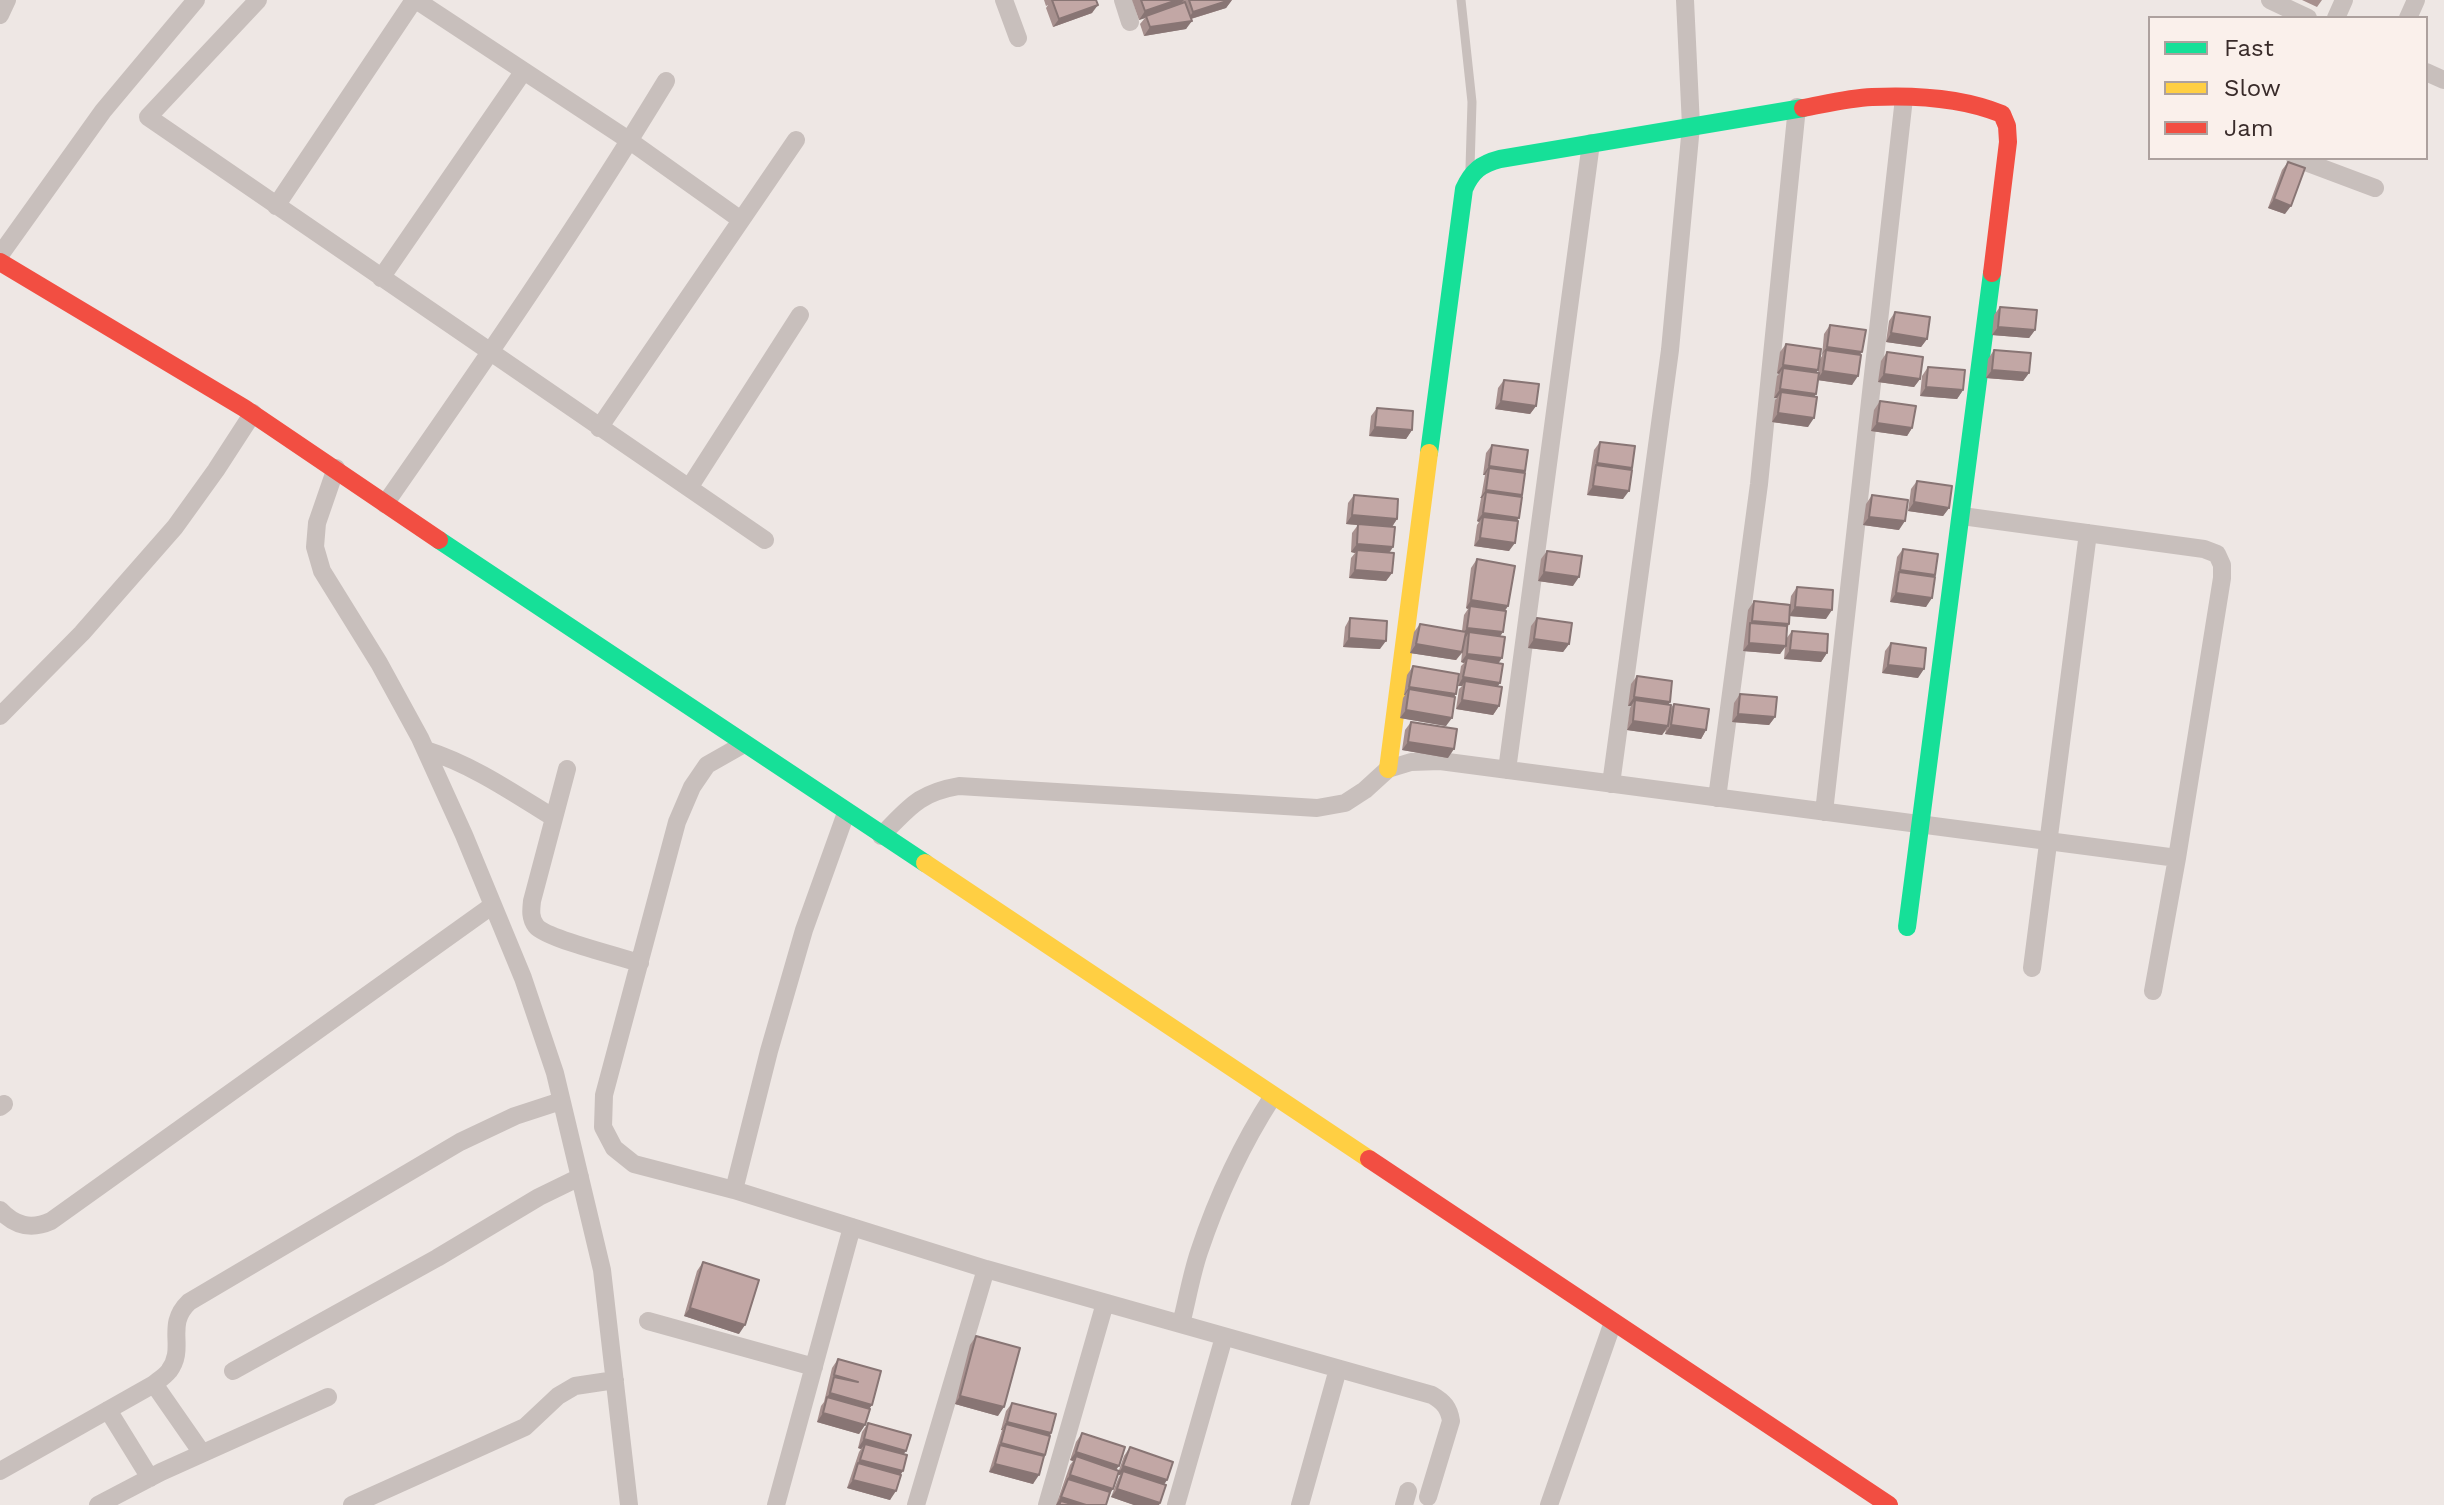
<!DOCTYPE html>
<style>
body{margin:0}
#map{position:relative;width:2444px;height:1505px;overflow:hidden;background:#eee7e4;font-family:"Work Sans",sans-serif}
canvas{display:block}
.legend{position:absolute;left:2148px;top:16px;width:280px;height:144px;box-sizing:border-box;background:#faf0eb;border:2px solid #ada19e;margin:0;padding:10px 14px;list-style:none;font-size:24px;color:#392b2a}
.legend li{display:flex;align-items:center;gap:16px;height:40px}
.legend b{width:40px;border:2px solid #ada19e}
</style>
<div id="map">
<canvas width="2444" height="1505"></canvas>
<ul class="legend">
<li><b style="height:10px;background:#16e098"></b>Fast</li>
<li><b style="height:10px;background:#ffcf43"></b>Slow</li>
<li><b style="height:10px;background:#f24e42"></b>Jam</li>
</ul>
</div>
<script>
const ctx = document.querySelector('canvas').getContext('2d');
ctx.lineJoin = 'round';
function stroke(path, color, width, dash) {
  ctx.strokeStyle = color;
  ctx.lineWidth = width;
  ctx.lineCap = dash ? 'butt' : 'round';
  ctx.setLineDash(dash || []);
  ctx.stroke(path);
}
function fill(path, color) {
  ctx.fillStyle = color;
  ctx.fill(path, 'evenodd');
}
const lane = new Path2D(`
 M1461,0L1472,102L1470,168`);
const street = new Path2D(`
 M258,0L148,117L765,540
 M416,0L630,141L741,220
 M1004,0L1018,38
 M1123,0L1130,22
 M2270,0L2308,18
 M0,15L7,0
 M2336,18L2344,0
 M2408,18L2416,0
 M2426,72L2444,80
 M2295,158L2375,188
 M276,206L414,0
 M0,255L103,111L196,0
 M381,278L523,72
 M599,428L796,140
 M336,468L317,523L315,547L322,571L379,663L420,738L464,835L523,978L555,1073L602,1270L629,1505
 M689,488L800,315
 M385,504C482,365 578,226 666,81
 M1962,516L2204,549L2217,554L2222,565V578L2177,858L2153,991
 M0,716L82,633L175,527L216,470L253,413
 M744,744L707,765L692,787L677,822L604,1095L603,1127L614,1148L634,1164L734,1190L986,1269L1432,1395C1444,1402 1449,1408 1451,1421L1428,1497
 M426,750C473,765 512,792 554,818
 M567,769L532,901C531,910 530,918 536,926C545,938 620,957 640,963
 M1507,770L1591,143
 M1611,784L1670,350L1691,126L1685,0
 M1717,798L1759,484L1797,107
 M1824,812L1904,98
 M881,836C909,808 918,793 959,786L1317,808L1345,803L1365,790L1388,769L1411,762L1440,761L2177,858
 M2032,968L2088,533
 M0,1107L4,1104
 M734,1190L769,1051L804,930L846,813
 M0,1210C15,1226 31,1230 51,1221L493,905
 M648,1321L814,1367
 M1181,1324C1187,1301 1191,1276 1199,1252C1217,1198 1242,1144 1273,1096
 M233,1371L437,1258L539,1197L580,1177
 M154,1384L202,1453
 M108,1410L150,1478
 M0,1471L154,1384C159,1380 165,1376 169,1371C187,1347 164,1326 189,1302L460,1142L515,1116L561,1101
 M98,1505L161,1472L328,1397
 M352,1505L525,1427L558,1396L575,1386L615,1380
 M776,1505L852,1227
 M916,1505L986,1269
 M1047,1505L1105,1303
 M1176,1505L1224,1337
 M1300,1505L1338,1369
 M1404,1505L1408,1491
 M1549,1505L1613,1322`);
const fast = new Path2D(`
 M1429,453L1464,189C1472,171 1481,164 1500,159L1803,108
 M439,540L925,863
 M1907,927L1992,273`);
const slow = new Path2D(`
 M1388,769L1429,453
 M925,863L1369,1159`);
const jam = new Path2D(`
 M1803,108C1825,104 1849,98 1872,97C1914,95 1963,98 2002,114L2007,126L2008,142L1992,273
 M0,262L244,408L439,540
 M1369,1159L1889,1505`);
const wall = new Path2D(`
 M1044,0H1096L1092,13L1053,27L1046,8L1048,5L1046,6Z
 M1132,0H1232L1226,8L1191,19L1186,29L1144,36L1140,24L1145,18L1139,20Z
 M2302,0H2322L2317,7Z
 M2288,162L2285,214L2268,208L2282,170Z
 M2000,307L2035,330L2029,338L1992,335L1994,315Z
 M1895,312L1927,339L1921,347L1886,342L1889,321Z
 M1830,325L1860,355L1852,385L1818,380L1808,427L1772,422L1775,400L1777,398H1774L1777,376L1779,374L1777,373L1780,352L1786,344L1818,373L1820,359L1822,356L1824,334Z
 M1994,350L2029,373L2023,381L1986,378L1988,359Z
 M1887,352L1920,379L1914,387L1878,382L1881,361Z
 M1928,367L1963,390L1957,399L1920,396L1922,376Z
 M1504,380L1536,406L1530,414L1495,409L1498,388Z
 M1880,401L1912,428L1907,436L1871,431L1874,410Z
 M1377,408L1412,430L1406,439L1369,436L1371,416Z
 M1600,442L1631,469L1623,499L1587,495L1594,450Z
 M1492,445L1525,471L1517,521L1509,551L1474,546L1477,525L1479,522L1477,521L1485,475H1483L1486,453Z
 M1917,481L1949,508L1943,516L1908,511L1911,489Z
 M1354,495L1397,519L1392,527L1393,547L1390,552L1392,573L1386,581L1349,578L1351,558L1355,553L1351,552L1352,533L1358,525L1346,524L1348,503Z
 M1872,495L1899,530L1863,525L1866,504Z
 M1903,549L1934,577L1926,607L1890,602L1897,557Z
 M1547,551L1573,586L1538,581L1541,559Z
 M1477,559L1508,606L1505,611L1500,636L1498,686L1499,706L1493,715L1456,709L1459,689L1462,686H1458L1461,666L1464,663L1461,662L1462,653L1456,660L1410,653L1414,632L1420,624L1462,631L1464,615L1468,609L1466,608L1471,568Z
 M1797,587L1826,619L1790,616L1786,639L1792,631L1827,653L1821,662L1784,659L1785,646L1780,654L1743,651L1748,610L1754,601L1790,604L1791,596Z
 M1350,618L1380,649L1343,647L1345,627Z
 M1537,618L1569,644L1563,652L1528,648L1531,626Z
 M1891,643L1918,678L1882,673L1885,651Z
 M1413,666L1454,697L1446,726L1400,718L1403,698L1405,695H1404L1407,675Z
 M1637,676L1670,702L1668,704L1670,709L1674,704L1706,730L1701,739L1665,734L1666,730L1662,735L1627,730L1630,708L1631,706H1628L1631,684Z
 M1740,694L1775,717L1769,725L1732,722L1734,703Z
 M1411,722L1448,758L1402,750L1405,730Z
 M703,1262L739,1334L684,1316L697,1271Z
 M976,1336L998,1416L955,1404L970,1345Z
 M838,1359L872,1405L869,1409L865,1425L859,1434L817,1422L821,1406L824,1402L832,1368Z
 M1012,1403L1051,1433L1045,1455L1033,1484L989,1472L1002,1430H1001L1006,1411Z
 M868,1423L904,1454L900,1475L890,1500L847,1488L859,1452L861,1449L858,1448L862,1432Z
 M1082,1433L1117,1470H1119L1124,1456L1130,1447L1167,1480L1164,1484L1159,1505H1134L1111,1497L1118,1479L1120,1475H1118L1106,1505H1056L1070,1465L1073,1461L1070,1460L1076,1442Z`);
const shadedWall = new Path2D(`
 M1177,0H1184L1178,6L1146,16L1145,18L1139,20L1145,11Z
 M1232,0L1226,8L1187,20L1193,12Z
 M1098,5L1092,13L1053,27L1059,19Z
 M1192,21L1186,29L1144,36L1150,27Z
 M2274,199L2291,206L2285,214L2268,208Z
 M1998,327L2035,330L2029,338L1992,335Z
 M1891,333L1927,339L1921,347L1886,342Z
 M1827,347L1862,352L1856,360L1826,350L1821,355Z
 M1783,365L1818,370L1812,379L1783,368L1779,374L1777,373Z
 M1992,370L2029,373L2023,381L1986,378Z
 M1823,371L1858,376L1852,385L1817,380Z
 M1884,374L1920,379L1914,387L1878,382Z
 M1926,387L1963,390L1957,399L1920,396Z
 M1780,389L1816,394L1810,403L1781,392L1777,398H1774Z
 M1501,401L1536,406L1530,414L1495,409Z
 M1778,413L1814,418L1808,427L1772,422Z
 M1877,423L1912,428L1907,436L1871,431Z
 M1375,427L1412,430L1406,439L1369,436Z
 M1597,463L1632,468L1626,476L1596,465L1591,472Z
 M1489,466L1525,471L1519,480L1489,468L1485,475H1483Z
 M1593,486L1629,491L1623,499L1587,495Z
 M1486,490L1522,495L1516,503L1486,492L1482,498H1480Z
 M1914,502L1949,508L1943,516L1908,511Z
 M1483,513L1519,518L1513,526L1483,517L1479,522L1477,521Z
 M1352,515L1397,519L1391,528L1346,524Z
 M1869,517L1905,521L1899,530L1863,525Z
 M1480,538L1515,543L1509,551L1474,546Z
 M1357,544L1393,547L1387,555L1357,550L1355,553L1351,552Z
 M1355,570L1392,573L1386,581L1349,578Z
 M1900,570L1935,575L1929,583L1899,572L1894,579Z
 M1544,572L1579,577L1573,586L1538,581Z
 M1896,593L1932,598L1926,607L1890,602Z
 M1471,600L1508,606L1502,614L1470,606L1468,609L1466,608Z
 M1795,607L1832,610L1826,619L1789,616Z
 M1752,621L1789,624L1783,633L1750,623Z
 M1467,628L1503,632L1497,641L1469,632L1466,637L1461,636Z
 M1349,638L1386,641L1380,649L1343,647Z
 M1534,639L1569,644L1563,652L1528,648Z
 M1749,643L1786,646L1780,654L1743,651Z
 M1416,644L1462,652L1456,660L1410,653Z
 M1790,650L1827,653L1821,662L1784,659Z
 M1467,654L1502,658L1496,667L1467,658L1464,663L1461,662Z
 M1888,665L1924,669L1918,678L1882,673Z
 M1463,677L1500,683L1494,692L1465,681L1462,686H1458Z
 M1409,687L1456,694L1450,703L1409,689L1405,695H1404Z
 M1634,697L1670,702L1664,711L1635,700L1631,706H1628Z
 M1462,700L1499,706L1493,715L1456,709Z
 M1406,710L1452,718L1446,726L1400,718Z
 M1738,714L1775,717L1769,725L1732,722Z
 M1633,721L1668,726L1662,735L1627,730Z
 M1671,725L1706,730L1701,739L1665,734Z
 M1408,742L1454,749L1448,758L1402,750Z
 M690,1308L745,1325L739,1334L684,1316Z
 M830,1393L872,1405L866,1413L827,1397L824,1401Z
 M960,1396L1004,1407L998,1416L955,1404Z
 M823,1413L865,1425L859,1434L817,1422Z
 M1007,1422L1051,1433L1045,1442L1006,1424L1002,1430H1001Z
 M864,1439L906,1451L900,1459L865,1444L861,1449L858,1448Z
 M1076,1452L1119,1466L1113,1474L1076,1456L1073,1461L1070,1460Z
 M860,1460L903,1471L897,1480L858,1463L854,1468Z
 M995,1464L1039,1475L1033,1484L989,1472Z
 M1123,1466L1167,1480L1161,1489L1123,1471L1120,1475L1118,1474Z
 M1070,1475L1113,1489L1107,1497L1067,1479Z
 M853,1480L896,1491L890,1500L847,1488Z
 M1117,1489L1160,1503L1159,1505H1134L1111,1497Z
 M1061,1497L1086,1505H1059L1061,1501L1058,1505H1056Z`);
const building = new Path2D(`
 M1052,0H1096L1098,5L1059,19Z
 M1141,0H1177L1145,11Z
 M1189,0H1230L1193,12Z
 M1185,2L1192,21L1150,27L1146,16Z
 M2288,162L2305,168L2291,206L2274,199Z
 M2000,307L2037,310L2035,330L1998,327Z
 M1895,312L1930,317L1927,339L1891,333Z
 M1830,325L1866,330L1862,352L1827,347Z
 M1786,344L1821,349L1818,370L1783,365Z
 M1826,350L1861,355L1858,376L1823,371Z
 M1994,350L2031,353L2029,373L1992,370Z
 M1887,352L1923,357L1920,379L1884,374Z
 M1928,367L1965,370L1963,390L1926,387Z
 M1783,368L1819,373L1816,394L1780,389Z
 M1504,380L1539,384L1536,406L1501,401Z
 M1781,392L1817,397L1814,418L1778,413Z
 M1880,401L1916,406L1912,428L1877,423Z
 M1377,408L1413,411L1412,430L1375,427Z
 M1600,442L1635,446L1632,468L1597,463Z
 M1492,445L1528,450L1525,471L1489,466Z
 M1596,465L1632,470L1629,491L1593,486Z
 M1489,468L1525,473L1522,495L1486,490Z
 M1917,481L1952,486L1949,508L1914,502Z
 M1486,492L1522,497L1519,518L1483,513Z
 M1354,495L1398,499L1397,519L1352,515Z
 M1872,495L1908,500L1905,521L1869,517Z
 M1483,517L1518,521L1515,543L1480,538Z
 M1358,524L1395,527L1393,547L1357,544Z
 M1903,549L1938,554L1935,575L1900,570Z
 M1357,550L1394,553L1392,573L1355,570Z
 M1547,551L1582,556L1579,577L1544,572Z
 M1477,559L1515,566L1508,606L1471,600Z
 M1899,572L1935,577L1932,598L1896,593Z
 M1797,587L1833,590L1832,610L1795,607Z
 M1754,601L1790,605L1789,624L1752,621Z
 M1470,606L1506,611L1503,632L1467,628Z
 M1350,618L1387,621L1386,641L1349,638Z
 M1537,618L1572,623L1569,644L1534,639Z
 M1750,623L1787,626L1786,646L1749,643Z
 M1420,624L1466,632L1462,652L1416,644Z
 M1792,631L1828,634L1827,653L1790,650Z
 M1469,632L1505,637L1502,658L1467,654Z
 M1891,643L1926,648L1924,669L1888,665Z
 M1467,658L1503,664L1500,683L1463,677Z
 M1413,666L1459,674L1456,694L1409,687Z
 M1637,676L1672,681L1670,702L1634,697Z
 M1465,681L1502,687L1499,706L1462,700Z
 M1409,689L1455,697L1452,718L1406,710Z
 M1740,694L1777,697L1775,717L1738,714Z
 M1635,700L1671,705L1668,726L1633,721Z
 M1674,704L1709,709L1706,730L1671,725Z
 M1411,722L1457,729L1454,749L1408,742Z
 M703,1262L759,1280L745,1325L690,1308Z
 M976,1336L1020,1348L1004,1407L960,1396Z
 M838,1359L881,1371L872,1405L830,1393L834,1377L858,1382L834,1375Z
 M827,1397L870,1409L865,1425L823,1413Z
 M1012,1403L1056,1414L1051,1433L1007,1422Z
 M868,1423L911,1435L906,1451L864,1439Z
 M1006,1424L1050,1436L1045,1455L1001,1443Z
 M1082,1433L1125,1447L1119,1466L1076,1452Z
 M865,1444L907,1455L903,1471L860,1460Z
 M1000,1445L1044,1456L1039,1475L995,1464Z
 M1130,1447L1173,1462L1167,1480L1123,1466Z
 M1076,1456L1119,1471L1113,1489L1070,1475Z
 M858,1463L901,1475L896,1491L853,1480Z
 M1123,1471L1166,1485L1160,1503L1117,1489Z
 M1068,1479L1110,1492L1106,1505H1086L1061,1497Z
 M1061,1501L1075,1505H1059Z`);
stroke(lane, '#c8bfbc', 9);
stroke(street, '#c8bfbc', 18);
stroke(fast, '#16e098', 18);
stroke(slow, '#ffcf43', 18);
stroke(jam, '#f24e42', 18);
fill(wall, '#a7908e');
fill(shadedWall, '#887574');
fill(building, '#c2a7a5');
stroke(building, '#887574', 2);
</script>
